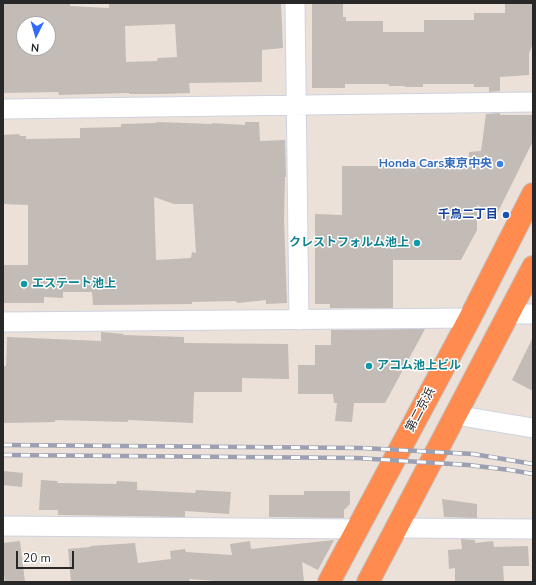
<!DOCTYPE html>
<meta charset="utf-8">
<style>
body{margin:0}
#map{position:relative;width:536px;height:585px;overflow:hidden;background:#ebe1d8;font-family:"Nunito Sans",sans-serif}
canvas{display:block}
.frame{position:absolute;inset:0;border:4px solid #282828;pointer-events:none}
.north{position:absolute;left:16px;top:16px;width:40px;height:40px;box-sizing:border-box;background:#fff;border:1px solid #a9a9a9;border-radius:50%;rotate:185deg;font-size:11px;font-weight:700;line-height:16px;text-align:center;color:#282828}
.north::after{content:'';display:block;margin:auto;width:14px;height:18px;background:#326bfe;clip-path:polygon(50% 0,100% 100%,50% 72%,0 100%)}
.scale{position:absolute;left:16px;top:551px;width:58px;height:18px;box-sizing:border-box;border:2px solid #282828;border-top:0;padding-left:5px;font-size:12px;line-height:14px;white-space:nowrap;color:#282828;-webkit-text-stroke:3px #fff;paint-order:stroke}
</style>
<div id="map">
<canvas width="536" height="585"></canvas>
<div class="frame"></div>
<div class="north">N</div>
<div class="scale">20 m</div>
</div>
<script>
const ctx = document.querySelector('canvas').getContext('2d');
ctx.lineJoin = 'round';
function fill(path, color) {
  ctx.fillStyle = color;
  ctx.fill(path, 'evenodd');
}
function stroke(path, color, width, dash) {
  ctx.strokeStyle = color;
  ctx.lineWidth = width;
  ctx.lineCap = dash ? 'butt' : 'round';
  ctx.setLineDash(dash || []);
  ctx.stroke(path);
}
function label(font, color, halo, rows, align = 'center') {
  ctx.font = font + ' "Nunito Sans","Noto Sans JP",sans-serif';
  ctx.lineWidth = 3;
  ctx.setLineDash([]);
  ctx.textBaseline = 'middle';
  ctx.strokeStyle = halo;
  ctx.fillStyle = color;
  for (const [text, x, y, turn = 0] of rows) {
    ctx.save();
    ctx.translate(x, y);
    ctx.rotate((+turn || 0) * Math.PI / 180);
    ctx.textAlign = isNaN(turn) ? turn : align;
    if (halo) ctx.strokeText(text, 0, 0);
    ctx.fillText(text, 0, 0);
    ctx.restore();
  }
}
const building = new Path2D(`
 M4,3L70,4V6L109,8V3H281L283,48L262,50V82L189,83L190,93L159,94H129V93L59,95L58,92L3,93V12H4ZM24,24H48V48H24ZM175,24L177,57L158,58L157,61L126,62L125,26Z
 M312,3H343V17H346V21H383V32H424V20H474V13H505V3H533V44L529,53V75L500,77V91L489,92V87H474V84H423V87H405V86H389V84H345V88H312Z
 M500,113V115H533V141L497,214L477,205V230L461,260H393V308H330V304H315V214L342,215V166H469V152L481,151L486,114Z
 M157,122L212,124V123L245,125V122H259L260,141L285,140L286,177H285L284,219L287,303L266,304V300L238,303L235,301L192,302V304L103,305H93L92,292H63V298L44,297V303H3V265H28V205L3,204V135L19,134L20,136H26V139L80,138V128L121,127V124L156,123ZM154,197L174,204H193L196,253L192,252L191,258L156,260Z
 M425,329L385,403H354L352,422L335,421L337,403H334L333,394H298V365H315V345H331V330Z
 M101,332L124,334L123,335L184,337V343L288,344L289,379L242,378V392H194L193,423L128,420V422L55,420V422L3,423V366H6L7,337L101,341Z
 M533,337V391L512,380Z
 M3,471L23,473L22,487L3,485Z
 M41,480L58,481L57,483L116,484L117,481L137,482V490L195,493L196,490L231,492L229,514L185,511V517L58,515V510H39Z
 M304,491H350V504L344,510V518L269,517V495H304Z
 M442,499L477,504V518L444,517Z
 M461,539L475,540V543L493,541L494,547L528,546L529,566H503L504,582H455V568L449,569L448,550L462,549Z
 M334,540L318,570L302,562L304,582H229L189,579L190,582H71L68,549L91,547L90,546L135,543L138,563L171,559L170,551L185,549L186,552L232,555L230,544L250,541L251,549Z
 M20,541L25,582H5L3,569V543Z`);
const street = new Path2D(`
 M295,3L299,320
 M3,109L533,102
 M508,314H533
 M3,322L470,318
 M455,415L533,428
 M3,526L358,529
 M397,528L533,529`);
const highway = new Path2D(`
 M329,582L470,318L533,194
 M368,582L533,267`);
const rail = new Path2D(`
 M3,445L362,448L473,454L533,464
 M3,455L357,458L468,465L510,470L533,474`);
const markers = [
 [500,164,4,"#3f7fe0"],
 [506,215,4,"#1a4fb4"],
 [417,243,4,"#0f9aa8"],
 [24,284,4,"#0f9aa8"],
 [369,366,4,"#0f9aa8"]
];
const shopNames = [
 ["Honda Cars東京中央",492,164]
];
const transitNames = [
 ["千鳥二丁目",498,215]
];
const cultureNames = [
 ["クレストフォルム池上",409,243,"right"],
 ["エステート池上",32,284],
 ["アコム池上ビル",377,366]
];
const streetNames = [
 ["第二京浜",421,410,-62]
];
fill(building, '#c3bbb5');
stroke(street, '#ced3e1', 21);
stroke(highway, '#c3c3c3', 24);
stroke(street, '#fff', 19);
stroke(highway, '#ff8b4f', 22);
stroke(rail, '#9ba1b3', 4.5);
stroke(rail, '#fff', 3, [9]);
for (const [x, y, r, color] of markers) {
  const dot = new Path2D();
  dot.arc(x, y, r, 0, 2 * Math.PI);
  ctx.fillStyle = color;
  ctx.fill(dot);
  stroke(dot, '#fff', 1.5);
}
label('bold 12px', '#366cbe', '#fff', shopNames, 'right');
label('bold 12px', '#164399', '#fff', transitNames, 'right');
label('bold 12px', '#0d838f', '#fff', cultureNames, 'left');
label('12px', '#282828', '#fff', streetNames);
</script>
